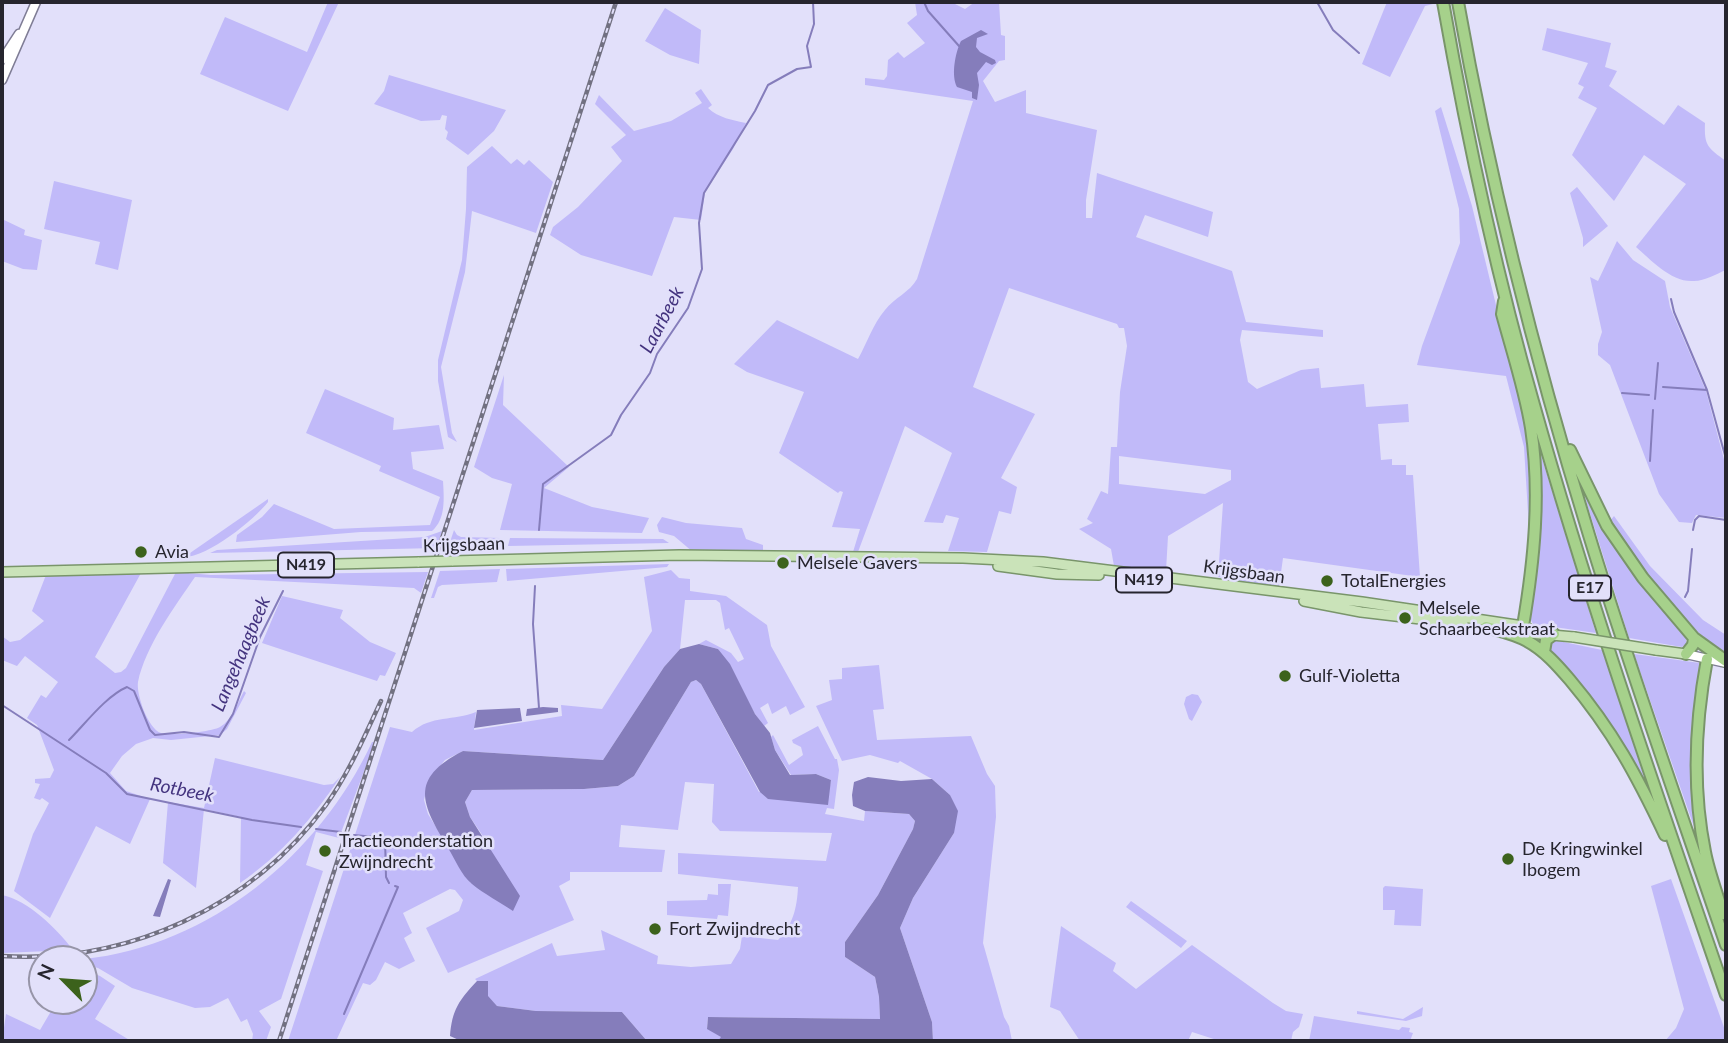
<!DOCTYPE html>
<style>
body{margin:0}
#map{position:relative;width:1728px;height:1043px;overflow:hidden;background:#e2e0fa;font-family:Lato,sans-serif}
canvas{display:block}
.frame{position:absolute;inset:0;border:4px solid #26252e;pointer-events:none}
.north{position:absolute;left:28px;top:945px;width:70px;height:70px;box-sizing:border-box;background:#e2e0fa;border:2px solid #9795a8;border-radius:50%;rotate:295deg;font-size:19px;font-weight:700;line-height:28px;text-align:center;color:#26252e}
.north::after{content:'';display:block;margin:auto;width:24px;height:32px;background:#3c621c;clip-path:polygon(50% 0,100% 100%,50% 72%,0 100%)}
</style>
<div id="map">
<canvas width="1728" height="1043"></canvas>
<div class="frame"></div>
<div class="north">N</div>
</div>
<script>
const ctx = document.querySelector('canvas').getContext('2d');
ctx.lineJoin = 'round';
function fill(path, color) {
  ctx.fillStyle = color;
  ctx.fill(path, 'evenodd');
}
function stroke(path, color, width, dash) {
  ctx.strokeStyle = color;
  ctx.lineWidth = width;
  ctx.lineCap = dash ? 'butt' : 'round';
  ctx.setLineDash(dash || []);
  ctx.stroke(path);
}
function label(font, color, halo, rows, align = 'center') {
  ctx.font = font + ' Lato,sans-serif';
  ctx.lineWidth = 5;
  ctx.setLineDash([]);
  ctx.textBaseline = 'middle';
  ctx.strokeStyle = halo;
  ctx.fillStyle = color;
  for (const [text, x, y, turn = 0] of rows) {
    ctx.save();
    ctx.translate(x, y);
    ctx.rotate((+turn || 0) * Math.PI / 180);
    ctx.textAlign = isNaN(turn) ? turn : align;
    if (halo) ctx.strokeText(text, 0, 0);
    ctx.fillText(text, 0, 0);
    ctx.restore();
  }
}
const green = new Path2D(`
 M328,2H339L288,111L200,74L225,17L307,52Z
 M915,2H951L965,9L975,2H999L1001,35L1005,36V60L999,61L983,81L995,102L1026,90V113L1097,130L1086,200V218H1092L1097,173L1213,212L1208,237L1145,215L1136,237L1232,271L1246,322L1323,330V337L1242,330L1240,340L1248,382L1257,389L1301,370L1319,368L1321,388L1364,384L1366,407L1408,404L1409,422L1378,424L1381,460L1392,459V465H1406V475H1413L1420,577L1283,558L1279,587L1218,577L1223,503L1168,536L1166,571L1114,566L1111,549L1079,529L1093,523L1087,519L1101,491L1108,494L1111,447H1117L1120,392L1127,346L1124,328H1119L1117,324L1009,288L973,387L1035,414L1001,478L1017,487L1011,514L999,511L987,552L948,551L959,518L946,515L943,523L924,522L952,453L905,426L858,552H853L860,529L832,527L843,492L840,491L838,493L779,453L804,392L747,372L734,364L777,320L858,359C867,343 873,324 885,310C894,298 910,292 917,279L973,101L865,85V78L884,80L887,76L888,60L898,52L904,58L925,43L907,23L917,15ZM1119,456L1231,470V480L1205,494L1119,484Z
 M1387,2H1432L1433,4L1425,6L1390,77L1362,64Z
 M665,8L701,30L699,64L670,55L645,41Z
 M1547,28L1611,43L1605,67L1617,71L1609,86L1664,125L1678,105L1705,123C1704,146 1708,148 1726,161V270C1716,274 1705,281 1694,281C1672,283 1651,260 1636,247L1686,184L1644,155L1614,201L1572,155L1597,108L1578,98L1584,87L1578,84L1588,63L1542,50Z
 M389,75L506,110L494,131L468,155L446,139L448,132L445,129L447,116L442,115L440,120L421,121L374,104L384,91Z
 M701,89L712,105L708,108C719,118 732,120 746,123L733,149L705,192L701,220L674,217L652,276L581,255L550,235L553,227L578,207L622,161L611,147L626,135L595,104L599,95L634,131L671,121L702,103L695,93Z
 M1441,107L1472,206L1526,429L1532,490L1530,546L1524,447L1506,376L1417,365L1422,346L1460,243L1459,209L1435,111Z
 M492,146L511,164L517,159L524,165L529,160L553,182L536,233L472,211L465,272L441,367L452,433L457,442L448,437L438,381V360L462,260L466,209L467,167Z
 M54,181L132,200L118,270L95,264L100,242L44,229Z
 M1577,187L1608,226L1583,247V238L1570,193Z
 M2,219L25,230L24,235L42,240L37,270L23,269L2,261Z
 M1617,241L1633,260L1665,281L1670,307L1706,391L1726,467V518L1696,515L1692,523L1679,522L1659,494L1610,365L1598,355V344L1602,332L1590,277L1598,281Z
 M504,375L503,405L569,467L544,488L592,507L649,518L642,533L500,530L512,484L492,478L474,467Z
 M325,389L394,418L393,430L439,425L444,449L411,452L413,469L443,481C444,498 446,519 432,531H426L361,532L236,542L237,535L262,517L274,504L334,529L430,525L440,497L379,471L381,466L306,433Z
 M1536,439L1596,633L1533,624L1530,618L1541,524Z
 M1580,482C1611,541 1640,587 1686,635V644L1682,647L1629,638Z
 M268,499V502C254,520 205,560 181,557L182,554L190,553Z
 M1614,516L1650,566L1703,620L1726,635V653C1675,621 1643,572 1609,522Z
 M662,517L686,523L742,528L746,539L763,545V551L693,552L674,536L659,532L657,525Z
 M454,530L457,535L461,537L500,538L502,547L448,548Z
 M442,531L437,548L210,553L217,550L425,537Z
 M510,538L663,539L669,543L508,546Z
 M669,564L667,567L507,581L506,569Z
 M500,569L497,582L442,585L438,587L434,598H431L440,571Z
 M671,570L679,578L690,579V591L726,596L767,625L771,646L805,707L790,715L786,706L772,714L768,703L760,708L768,723L764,726L755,714L718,649L699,644L706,640L731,653L738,662L744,659L729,628L725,630L720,603L716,600H685L680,649L664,667L603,760L463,751L445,760L429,779L424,800L428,814L471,883L487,842L470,817L465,802L472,790L584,789L618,786L634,776L691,682L696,680L701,684L759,792L829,790L831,780L816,774L791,775L775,750L771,737L773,735L789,765L803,755L801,747L793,743L792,740L818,726L835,759H837L839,770L834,809L827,808L825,814L864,821L865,811L909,814L915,821L913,829L878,895L845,942V957L875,977L879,997L880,1019L708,1017L707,1028L722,1037L718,1041H647L622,1012L536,1011L497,1006L487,996L488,981H477L475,979L552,943L557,956L605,950L601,930L658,956L657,964L691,967L731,964L740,949L742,936L778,940C793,925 797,908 798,887L678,874V853L826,861L832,833L720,831L712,822L714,784L685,782L678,830L621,825L619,847L665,850L662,872H570V880L559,886L574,920L448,973L426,928L459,911L463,900L455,890L450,889L403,913L412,933L404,938L415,961L399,969L385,962L376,980L370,985L363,983L336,1041H288L390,727L412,732C431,715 454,721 476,712L474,730L562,716L561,705L602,709L652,631L644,577Z
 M176,572L211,575L428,572L421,593L414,588L195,577C175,606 145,647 138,682C136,694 148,729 161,733C170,736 211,732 220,727C232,720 238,702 244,691L246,693L227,729L220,735L171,740L153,738L136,744L122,756L110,773L126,791L150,799L130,844L96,826L50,918L14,891L33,834L49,803L42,798L40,800L34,798L40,784L35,783V779L50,778L54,770L37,725L27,718L41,695L46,698L58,682L25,656L17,666L2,660V636L10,642L20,640L44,621L32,611L46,575L141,573L95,657L115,673L121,672L126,668Z
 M282,596L343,610L340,618L370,642L396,653L385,676L380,675L377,681L262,643Z
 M1554,640L1602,650L1651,797L1619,738L1600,711L1549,652V644Z
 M1634,654L1700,663L1703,668L1693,750L1701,847Z
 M879,665L884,709L873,710L877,740L971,736L987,774L995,786L996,817L983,943L1004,1017L1009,1026L1012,1041H933L932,1022L900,928L913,898L954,833L950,795L932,779L900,761L898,763L870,755L842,761L816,706L832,700L829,680L842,679V668Z
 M1192,694L1198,695L1202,702L1192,721L1189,719L1184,704L1186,697Z
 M372,742H375L339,838L316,832L306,865L323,871L281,999L259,1011L271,1027L266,1041H252L253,1034L247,1019L241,1022L228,998L210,1007L195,1008L132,988L98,968L84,964V959C210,946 320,854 372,742Z
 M215,758L324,785L333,784L340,777C313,818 281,855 240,883L241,817L204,809L196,888L163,863L168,802L204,808Z
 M1671,879L1726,1033V1041H1665L1676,1028L1684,1009L1651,886Z
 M718,884H731L728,916L718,915L717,919L667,915V901L707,900L708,894L718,895Z
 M1385,886L1423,889L1421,926L1394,925L1395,910H1383V888Z
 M2,895C28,900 57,929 73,950L2,953Z
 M1131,901L1187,941L1181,948L1126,907Z
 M1061,926L1116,963L1113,971L1136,989L1192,945L1273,1003L1286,1011L1303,1014L1299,1027L1293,1032L1291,1041H1220L1192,1032L1188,1041H1080L1060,1011L1050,1007Z
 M84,970L100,976L115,986L95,1019L131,1041H2L6,1014L40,1030L57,1001H84Z
 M1423,1007L1422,1016L1406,1021L1357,1014V1011L1403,1019Z
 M1314,1016L1399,1030L1402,1027L1410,1028L1409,1032L1413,1033L1410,1041H1309Z`);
const water = new Path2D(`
 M981,30L988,34L977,38L976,47L980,52L995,60L996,63L992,65L986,62L977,73L979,85L977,100L972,98V92L957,87C951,76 955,53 961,41Z
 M699,644L718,649L730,664L755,714L770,733L775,750L790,775L816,774L831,780L828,805L768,799L760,792L701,684L696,680L691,682L634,776L618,786L584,789L472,790L465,802L470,817L520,896L513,911C500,902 484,894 472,884C461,875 455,859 448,848C422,804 408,779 463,751L603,760L664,667L680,649Z
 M543,707L558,708V712L526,716L527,709Z
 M520,708L522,721L474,728L477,710Z
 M868,777L901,781L932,779L950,795L958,811L954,833L913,898L900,928L932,1022L933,1041H718L721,1037L707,1029L708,1017L880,1019L879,997L875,977L845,957V942L878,895L913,829L915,821L909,814L865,811L853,806L852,795L854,782Z
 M168,879L171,880L160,917L153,916Z
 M477,981H488V996L497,1006L536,1011L622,1012L647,1041H461L450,1036C452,1010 459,1000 477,981Z`);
const stream = new Path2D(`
 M924,2L928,11L959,46
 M1317,2L1333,30L1359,53
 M1671,299L1674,312L1707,390L1726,459
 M1663,387L1707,390
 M1622,393L1649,395
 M1655,399L1658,363
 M1650,461L1653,410
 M539,530L543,484L611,435L621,415L650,373L657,354L688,308L702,269L699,223L704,193L755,111L768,85L797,69L811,67L807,46L814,24L813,2
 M1693,530L1695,520L1699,516L1726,520
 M535,586L533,624L539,708
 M1685,597L1688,591L1692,549
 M2,705L106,773L127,794L252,820L301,827
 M69,740C85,724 106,696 127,687L134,691L150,730L155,735L184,732L219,737L233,714L260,637L283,591
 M316,829L341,832
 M354,835L385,838L386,877L389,883
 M344,1014L398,887L395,886`);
const secondary = new Path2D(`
 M2,60L19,34
 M2,80L36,2
 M1686,654L1726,663`);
const primary = new Path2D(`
 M452,561L679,555L963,558L1043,562L1362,602L1523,626
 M998,566L1057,574L1099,575
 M2,572L419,562
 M1304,601L1361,612L1463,624
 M1529,633L1574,637
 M1656,650L1686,654`);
const motorway = new Path2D(`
 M1443,2C1467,137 1496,273 1534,405C1590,604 1659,800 1726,995
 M1458,2C1490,182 1535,359 1589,535C1631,673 1680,809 1726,945
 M1504,301L1502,314C1512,351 1525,390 1531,428C1541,494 1534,561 1523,626L1533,633
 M1570,450L1607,526L1643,578L1694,638L1726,661
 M1486,627C1500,631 1515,634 1527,641C1544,650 1558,666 1570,680C1613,731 1637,776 1665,835
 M1544,652L1546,640L1554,634
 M1686,654L1693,645L1694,638
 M1707,659C1695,723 1692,788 1705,852C1709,873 1717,893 1723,914`);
const rail = new Path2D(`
 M2,956C127,964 252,907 326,805C349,773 364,737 381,701
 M279,1041L616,2`);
const primaryBridge = new Path2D(`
 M419,562L452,561
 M1574,637L1656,650`);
const markers = [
 [141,552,7,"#3c621c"],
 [783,563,7,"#3c621c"],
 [1327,581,7,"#3c621c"],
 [1405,618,7,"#3c621c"],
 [1285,676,7,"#3c621c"],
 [325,851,7,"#3c621c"],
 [1508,859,7,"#3c621c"],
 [655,929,7,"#3c621c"]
];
const shields = [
 [306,565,56],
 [1144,580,56],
 [1590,588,42]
];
const shieldNames = [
 ["N419",306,565],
 ["N419",1144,580],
 ["E17",1590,588]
];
const streetNames = [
 ["Krijgsbaan",464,545,-2],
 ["Krijgsbaan",1244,572,8]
];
const poiNames = [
 ["Avia",155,552],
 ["Melsele Gavers",797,563],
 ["TotalEnergies",1341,581],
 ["Melsele",1419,608],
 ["Schaarbeekstraat",1419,629],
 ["Gulf-Violetta",1299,676],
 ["Tractieonderstation",339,841],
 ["Zwijndrecht",339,862],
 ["De Kringwinkel",1522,849],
 ["Ibogem",1522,870],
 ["Fort Zwijndrecht",669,929]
];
const waterNames = [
 ["Laarbeek",662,320,-62],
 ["Langehaagbeek",241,654,-67],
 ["Rotbeek",182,790,11]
];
fill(green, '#c1baf9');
fill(water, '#857dbb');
stroke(stream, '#857dbb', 2);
stroke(secondary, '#7f7d95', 11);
stroke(primary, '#79956a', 12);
stroke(motorway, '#79956a', 14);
stroke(secondary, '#fff', 8);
stroke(primary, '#cae3b9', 9);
stroke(motorway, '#a6d18b', 10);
stroke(rail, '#727181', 4.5);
stroke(rail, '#e2e0fa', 2, [5]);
stroke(primaryBridge, '#79956a', 12, []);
stroke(primaryBridge, '#cae3b9', 9);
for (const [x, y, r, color] of markers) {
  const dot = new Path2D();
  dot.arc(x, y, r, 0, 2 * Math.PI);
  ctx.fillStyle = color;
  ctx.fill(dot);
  stroke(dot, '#e2e0fa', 2.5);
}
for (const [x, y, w] of shields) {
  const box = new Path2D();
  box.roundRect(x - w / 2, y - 12.5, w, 25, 5);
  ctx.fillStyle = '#e2e0fa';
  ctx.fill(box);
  stroke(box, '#26252e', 2);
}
label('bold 16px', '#26252e', null, shieldNames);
label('18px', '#26252e', '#e2e0fa', streetNames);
label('18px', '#26252e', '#e2e0fa', poiNames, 'left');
label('italic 19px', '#44347f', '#e2e0fa', waterNames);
</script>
